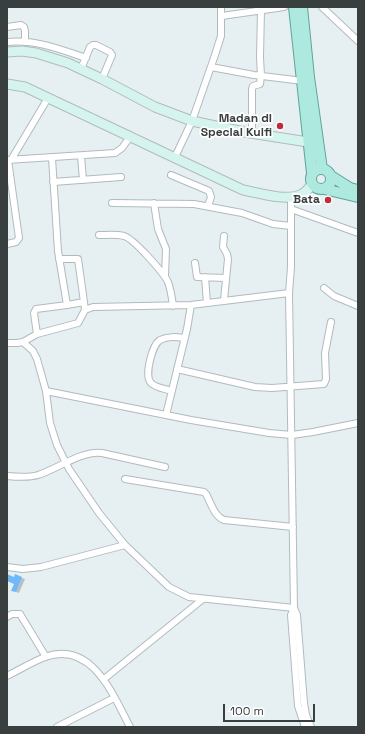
<!DOCTYPE html>
<style>
body{margin:0}
#map{position:relative;width:365px;height:734px;overflow:hidden;background:#e6f0f3;font-family:"Space Grotesk",sans-serif}
canvas{display:block}
.frame{position:absolute;inset:0;border:8px solid #393e3f;pointer-events:none}
.scale{position:absolute;left:223px;top:704px;width:92px;height:18px;box-sizing:border-box;border:2px solid #393e3f;border-top:0;padding-left:5px;font-size:12px;line-height:14px;white-space:nowrap;color:#393e3f;-webkit-text-stroke:3px #fff;paint-order:stroke}
</style>
<div id="map">
<canvas width="365" height="734"></canvas>
<div class="frame"></div>
<div class="scale">100 m</div>
</div>
<script>
const ctx = document.querySelector('canvas').getContext('2d');
ctx.lineJoin = 'round';
function fill(path, color) {
  ctx.fillStyle = color;
  ctx.fill(path, 'evenodd');
}
function stroke(path, color, width, dash) {
  ctx.strokeStyle = color;
  ctx.lineWidth = width;
  ctx.lineCap = dash ? 'butt' : 'round';
  ctx.setLineDash(dash || []);
  ctx.stroke(path);
}
function label(font, color, halo, rows, align = 'center') {
  ctx.font = font + ' "Space Grotesk",sans-serif';
  ctx.lineWidth = 3.5;
  ctx.setLineDash([]);
  ctx.textBaseline = 'middle';
  ctx.strokeStyle = halo;
  ctx.fillStyle = color;
  for (const [text, x, y, turn = 0] of rows) {
    ctx.save();
    ctx.translate(x, y);
    ctx.rotate((+turn || 0) * Math.PI / 180);
    ctx.textAlign = isNaN(turn) ? turn : align;
    if (halo) ctx.strokeText(text, 0, 0);
    ctx.fillText(text, 0, 0);
    ctx.restore();
  }
}
const shadow = new Path2D(`
 M7,578H22L25,579L19,593L16,592L15,584L7,580Z`);
const building = new Path2D(`
 M7,574L14,577L15,574L22,577L16,592L11,591L14,584L7,581Z`);
const street = new Path2D(`
 M322,7L358,41
 M222,16L284,7
 M7,27L21,25L24,27L25,31V42
 M7,42C34,39 60,49 86,58
 M211,67L254,75L303,81
 M81,69L90,47L93,45H96L110,52L112,55L102,79
 M252,133V89L253,86L260,84L261,76L260,57L261,10
 M81,156L83,180
 M175,157L192,121L215,55L221,36V7
 M52,158L58,251L67,305L84,302L85,310
 M7,160L115,153L122,148L130,137
 M11,160L48,98
 M171,175L209,191L211,197L208,206
 M53,182L121,177
 M291,197V267L289,293L294,608L291,615L298,706L305,727
 M112,203L194,204L242,213L273,224L291,226
 M154,203L158,229L166,249L165,276
 M291,209L358,233
 M99,235C107,235 116,234 124,236C134,239 163,272 168,282C171,290 172,299 173,306
 M7,244L16,242L19,238L8,160
 M59,259H78L84,302
 M195,263L197,277L226,278
 M205,277L207,303
 M324,288L334,296L358,306
 M224,300L228,259L227,254L223,247L224,236
 M37,334L34,313L36,309L67,305
 M23,342L33,351L37,359L46,391L50,423L57,445L69,469L99,513L125,545L169,587L189,597L294,608
 M7,343H17L23,342L37,334L78,323L85,310L93,307L191,305L289,293
 M177,369L255,387L272,388L324,384L326,379L325,353L331,322
 M46,391L191,420L269,433L292,435L313,432L358,423
 M172,391C166,389 156,388 151,383C144,376 152,345 160,340C168,336 176,337 184,338
 M166,415L187,329L191,305
 M7,476C17,477 28,478 38,475C57,469 83,450 102,453L165,467
 M125,479L204,492L206,494C211,503 214,516 224,520L293,527
 M7,567L23,569L41,567L125,545
 M294,608L297,615L304,703L306,715L311,727
 M7,617L12,614H20L46,657
 M7,676C19,670 32,662 45,657C92,640 113,695 130,727
 M104,679L203,599
 M57,727L114,698`);
const secondary = new Path2D(`
 M7,52L22,51L36,53L68,63L102,79L155,107L192,121L244,132L308,142
 M7,84L25,87L243,190C259,193 287,202 302,194C306,192 309,188 312,185`);
const primary = new Path2D(`
 M294,7L312,173
 M302,7L309,77L322,169
 M311 179a10 10 0 1 1 20 0a10 10 0 1 1-20 0Z
 M331,176L350,188L358,190
 M324,189L358,197`);
const markers = [
 [280,126,4,"#bd2d3b"],
 [328,200,4,"#bd2d3b"]
];
const poiNames = [
 ["Madan di",272,119],
 ["Special Kulfi",272,133],
 ["Bata",320,200]
];
fill(shadow, '#0003');
fill(building, '#70b8fa');
stroke(street, '#b1bbbe', 8);
stroke(secondary, '#b1bbbe', 11);
stroke(primary, '#61a498', 12);
stroke(street, '#fff', 6);
stroke(secondary, '#d6f4ee', 9);
stroke(primary, '#ade9de', 10);
for (const [x, y, r, color] of markers) {
  const dot = new Path2D();
  dot.arc(x, y, r, 0, 2 * Math.PI);
  ctx.fillStyle = color;
  ctx.fill(dot);
  stroke(dot, '#fff', 1.5);
}
label('bold 12px', '#393e3f', '#fff', poiNames, 'right');
</script>
